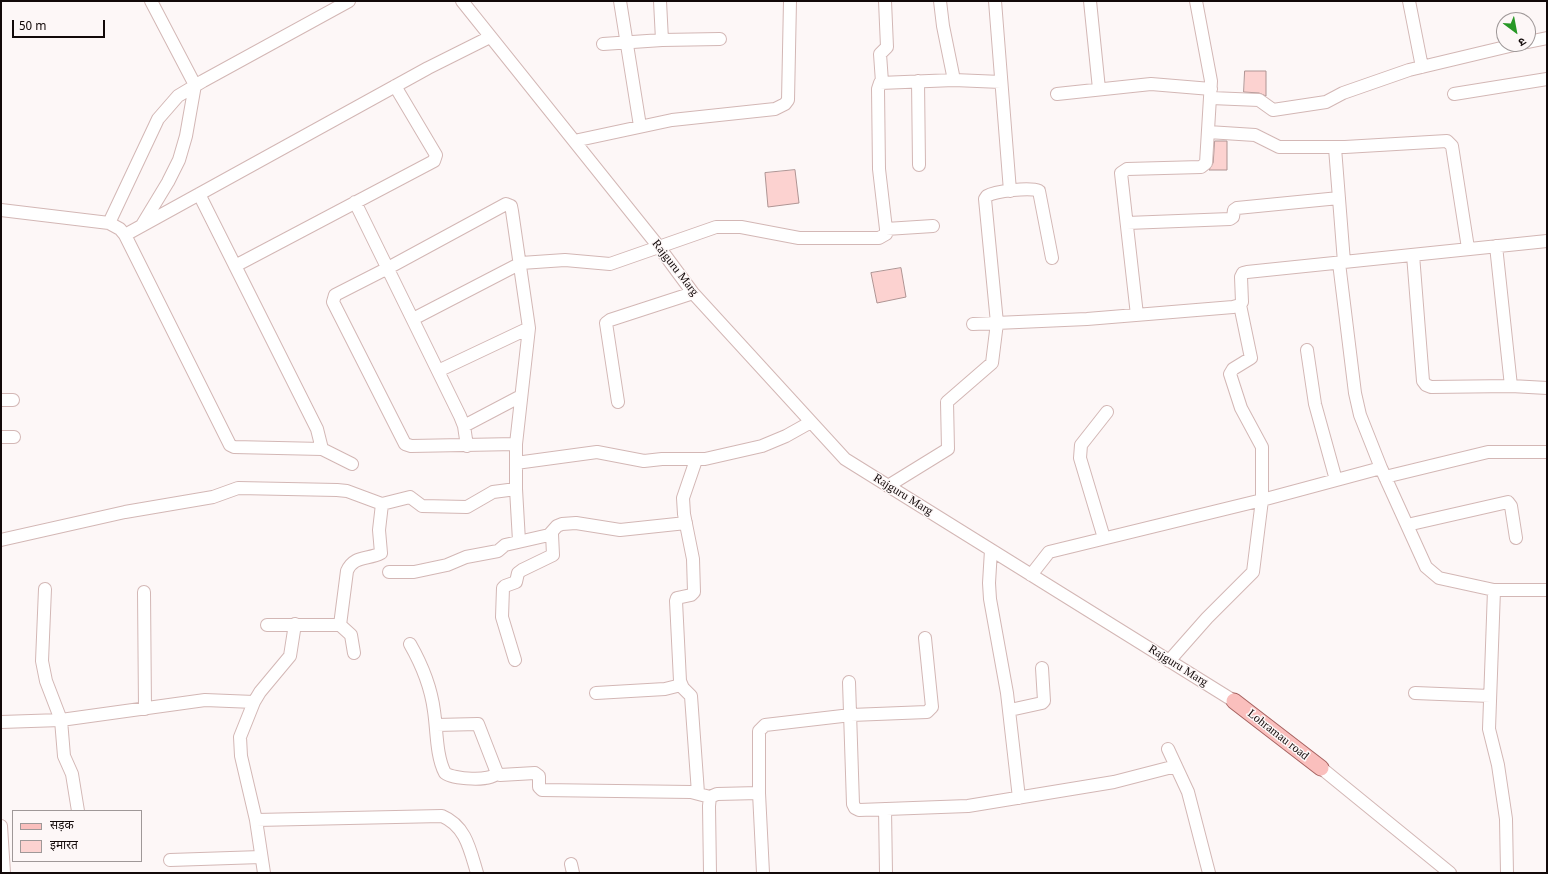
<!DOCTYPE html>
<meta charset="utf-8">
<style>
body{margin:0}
#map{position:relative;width:1548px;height:874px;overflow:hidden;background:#fdf7f7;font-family:Georgia,"Noto Sans Devanagari",serif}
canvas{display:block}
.frame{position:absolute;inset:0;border:2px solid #120909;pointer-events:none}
.legend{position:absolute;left:12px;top:810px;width:130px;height:52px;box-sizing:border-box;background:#fdf7f7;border:1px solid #9f9898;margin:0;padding:5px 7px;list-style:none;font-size:12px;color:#120909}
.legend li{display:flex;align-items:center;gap:8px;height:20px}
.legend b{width:20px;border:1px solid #9f9898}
.north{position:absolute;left:1496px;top:12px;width:40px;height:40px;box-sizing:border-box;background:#fdf7f7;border:1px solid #9f9898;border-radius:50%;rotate:148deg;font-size:11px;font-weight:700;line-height:16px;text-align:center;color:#120909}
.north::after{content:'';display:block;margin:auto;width:14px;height:18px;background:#279826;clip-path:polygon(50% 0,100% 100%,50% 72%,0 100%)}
.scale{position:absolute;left:12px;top:20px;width:93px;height:18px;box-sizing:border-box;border:2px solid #120909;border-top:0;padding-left:5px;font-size:12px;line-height:14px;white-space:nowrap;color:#120909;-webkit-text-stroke:3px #fdf7f7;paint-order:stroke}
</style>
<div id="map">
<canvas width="1548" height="874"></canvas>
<div class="frame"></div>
<ul class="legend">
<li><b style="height:5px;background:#fabfbd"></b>सड़क</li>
<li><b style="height:11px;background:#fcd2d0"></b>इमारत</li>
</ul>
<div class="north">उ</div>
<div class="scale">50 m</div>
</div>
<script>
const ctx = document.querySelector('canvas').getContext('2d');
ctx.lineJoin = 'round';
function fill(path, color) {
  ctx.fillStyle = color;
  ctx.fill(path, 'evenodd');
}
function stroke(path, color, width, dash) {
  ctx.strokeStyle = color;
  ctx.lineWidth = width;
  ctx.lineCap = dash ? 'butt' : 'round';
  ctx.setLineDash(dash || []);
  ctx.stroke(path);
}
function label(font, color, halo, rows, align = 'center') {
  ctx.font = font + ' Georgia,serif';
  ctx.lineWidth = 3;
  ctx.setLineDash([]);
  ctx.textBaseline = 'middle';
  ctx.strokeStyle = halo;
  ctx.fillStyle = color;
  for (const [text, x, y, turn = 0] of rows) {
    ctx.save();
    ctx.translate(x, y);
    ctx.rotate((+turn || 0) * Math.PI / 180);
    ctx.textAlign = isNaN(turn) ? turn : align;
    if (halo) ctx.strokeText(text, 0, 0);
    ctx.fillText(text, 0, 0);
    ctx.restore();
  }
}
const building = new Path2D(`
 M1245,71H1266V96L1259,93L1244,92Z
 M1215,141H1227V170H1209L1213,163Z
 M795,170L799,203L768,207L765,173Z
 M901,268L906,297L877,303L871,273Z`);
const minor = new Path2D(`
 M462,1L659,247L693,293L845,459L1242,706
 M620,1L640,126
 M660,1L662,40
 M940,1L943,26L954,80
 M995,1L1010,191
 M1090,1L1099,89
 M1409,1L1422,67
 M1528,42L1547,38
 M603,44L662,40L720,39
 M918,81L919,165
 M882,82L880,54L887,47L885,1
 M1057,94L1151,84L1211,89
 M1454,94L1547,79
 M1211,98L1259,100L1273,110L1326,102L1343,93L1409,70L1518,44
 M1208,132L1255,135L1279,147H1345L1447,141L1452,146L1468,248
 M574,141L672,120L775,109L785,104L788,100L790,1
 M1335,148L1344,262
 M199,194L317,429L322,449
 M355,202L460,416L464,426L467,446
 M1,210L109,223L120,229L125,235L230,445L234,447L322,449L352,464
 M109,223L158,119L178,96L203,81L349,1
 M1127,223L1230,219L1233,217L1234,210L1237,208L1339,198
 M142,225L168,182L179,160L186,136L195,85L151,1
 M886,229L933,226
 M125,235L428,68L490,37
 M1496,246L1511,386
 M1413,255L1423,381L1426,385L1431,387L1511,386L1547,388
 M1339,263L1355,393L1360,415L1381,468
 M235,266L434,161L436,155L395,86
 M1137,315L1121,173L1127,169L1201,167L1206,163L1211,81L1196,1
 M413,319L521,263L565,260L610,264L716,227H741L799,238H879L886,234V229L879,169L878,89L880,83L954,80L1001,82
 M973,324L1087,319L1233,307L1240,305L1242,302L1241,277L1243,273L1247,272L1547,241
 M1307,350L1315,404L1336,480
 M438,371L529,328
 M1,400H13
 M618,402L606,323L610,320L693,293
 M464,426L521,396
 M1,437H14
 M516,444L411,446L405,444L333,302L335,295L388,268L506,204L511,206L512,211L529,328L516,444V489L519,541
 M696,460L683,498L684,514L693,559L694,592L691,595L677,598L676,601L680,681L683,688L691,696L698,793
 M516,463L597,452L644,461L662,459H705L762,446L786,436L811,422
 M1385,477L1488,452H1547
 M888,486L948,449L947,402L992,363L997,323L985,199L987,196C995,191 1030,187 1039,191L1052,258
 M1407,525L1508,502L1511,506L1516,538
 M1104,538L1080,458L1081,445L1107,412
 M1,540L125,512L213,497L238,488L337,490L347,491L382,504L410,497L422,506L467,507L493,492L516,489
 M991,550L989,583L990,599L1007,693L1019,798
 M389,572H414L447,565L466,557L498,551L505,545L549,535L557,526L562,524L576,523L620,530L686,523
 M1031,575L1049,552L1262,500L1381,468L1426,567L1439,578L1494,590
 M45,589L42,661L46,681L61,720L64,756L72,774L78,811
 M144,592L145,709
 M267,625H340L351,635L354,653
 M340,625L347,571C354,555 368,560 381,553L379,530L382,504
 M410,644C422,665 431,687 434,711C437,730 436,756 445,773C453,779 491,782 497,773
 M515,660L502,617L503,588L505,586L516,582L518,573L522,570L553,555L552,534
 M1169,661L1207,618L1253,572L1262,500V447L1241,408L1230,374L1233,369L1251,358L1240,305
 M849,682L853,804L855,808L859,810L968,806L1114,782L1176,766
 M596,693L665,689L681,685
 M1415,693L1490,696
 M1010,710L1042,703L1044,701L1042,668
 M1,722L61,720L205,700L254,702
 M436,725L478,724L497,773L500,775L535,773L539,776V787L542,790L691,792L710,797
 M1168,749L1188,792L1209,873
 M1315,763L1450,873
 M885,809L886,873
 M256,820L442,816C466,826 470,850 477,873
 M1,826L4,873
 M170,860L261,857
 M571,864L573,873
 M264,873L256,820L241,756L240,737L254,702L260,692L290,656L295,624
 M710,873L709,806L710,797L717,794L759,793
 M763,873L759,793V731L765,725L851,715L927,712L932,707L925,638
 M1507,873L1506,819L1498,765L1489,729L1494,590H1547`);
const major = new Path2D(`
 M1234,701L1321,768`);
const streetNames = [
 ["Rajguru Marg",675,268,52],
 ["Rajguru Marg",903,495,32],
 ["Rajguru Marg",1178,666,32],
 ["Lohramau road",1278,735,38]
];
fill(building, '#fcd2d0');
stroke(building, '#af9493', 1);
stroke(minor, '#d3b7b5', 14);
stroke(major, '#a76361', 17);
stroke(minor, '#fff', 12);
stroke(major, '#fabfbd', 15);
label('12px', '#120909', '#fdf7f7', streetNames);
</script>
